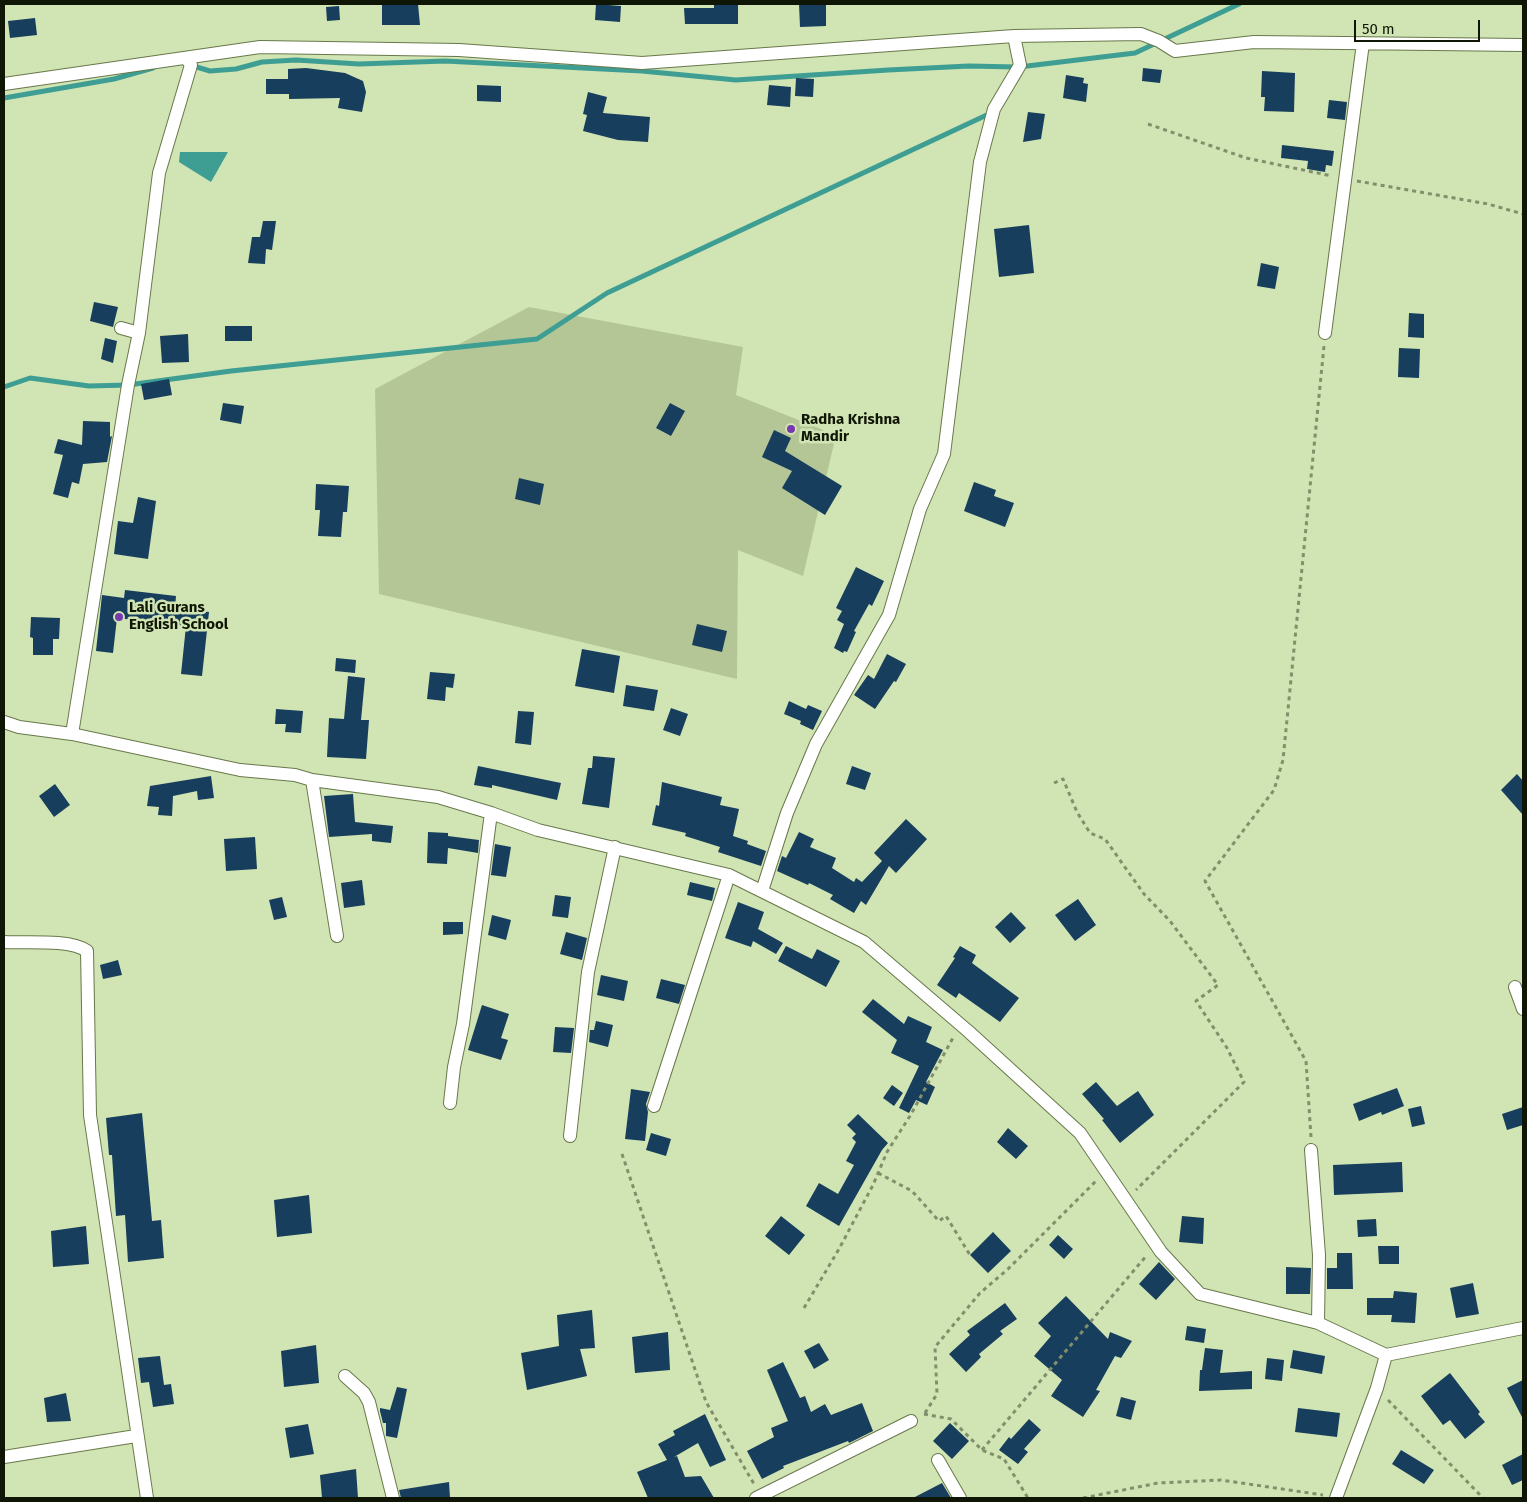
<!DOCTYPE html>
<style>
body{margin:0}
#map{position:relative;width:1527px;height:1502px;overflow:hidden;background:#d1e4b3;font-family:"Fira Sans",sans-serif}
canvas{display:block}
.frame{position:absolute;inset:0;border:5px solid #101605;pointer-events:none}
.scale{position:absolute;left:1354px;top:20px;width:126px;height:22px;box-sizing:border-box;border:2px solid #101605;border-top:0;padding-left:6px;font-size:15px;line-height:18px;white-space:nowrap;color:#101605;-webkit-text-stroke:4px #d1e4b3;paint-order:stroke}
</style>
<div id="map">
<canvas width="1527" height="1502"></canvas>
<div class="frame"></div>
<div class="scale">50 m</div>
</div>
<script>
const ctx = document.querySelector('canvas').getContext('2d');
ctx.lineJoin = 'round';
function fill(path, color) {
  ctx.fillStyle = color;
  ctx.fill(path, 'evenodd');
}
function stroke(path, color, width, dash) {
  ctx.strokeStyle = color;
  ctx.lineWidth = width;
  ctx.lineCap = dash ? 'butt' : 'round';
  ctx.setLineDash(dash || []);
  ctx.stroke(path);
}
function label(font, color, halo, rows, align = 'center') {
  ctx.font = font + ' "Fira Sans",sans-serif';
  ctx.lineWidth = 5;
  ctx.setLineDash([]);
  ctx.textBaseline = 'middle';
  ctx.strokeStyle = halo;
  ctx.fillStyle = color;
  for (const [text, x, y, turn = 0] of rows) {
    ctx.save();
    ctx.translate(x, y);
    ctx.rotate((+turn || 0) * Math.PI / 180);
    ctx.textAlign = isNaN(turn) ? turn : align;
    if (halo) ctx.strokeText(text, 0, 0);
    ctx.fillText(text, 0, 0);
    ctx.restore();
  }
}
const green = new Path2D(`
 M529,307L743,347L736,395L836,435L803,576L738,550L737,679L379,594L375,389Z`);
const water = new Path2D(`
 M180,152H228L211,182L179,162Z`);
const stream = new Path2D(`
 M190,65L210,71L236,69L262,62L296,60L359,64L445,61L642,71L736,80L888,70L969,66L1016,67
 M1019,67L1135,53L1239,4
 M4,98L114,79L153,68
 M4,387L30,378L89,386L128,385L231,371L537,339L607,293L991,113`);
const building = new Path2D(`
 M382,4H418L420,25H382Z
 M596,4L621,6L620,22L595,20Z
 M714,4H738V24H685L684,8H714Z
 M799,4H826V26L800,27Z
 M339,6L340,20L327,21L326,7Z
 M35,18L37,35L10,38L8,21Z
 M306,68L345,73L363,81L366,92L362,112L338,108L340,98L289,99V94H266V79H288V69Z
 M1143,68L1162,70L1160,83L1142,81Z
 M1262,71L1295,73L1294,112L1264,111L1265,97H1261Z
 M1066,75L1084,78L1083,83L1088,84L1086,102L1063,98Z
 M796,78L814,79L813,97L795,96Z
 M477,85L501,86V102L477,101Z
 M769,85L791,87L790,107L767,105Z
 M588,92L607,97L603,113L650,117L648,142L618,140L583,131L587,115L583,114Z
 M1329,100L1347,102L1345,120L1327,118Z
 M1028,112L1045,114L1041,139L1023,142Z
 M1282,145L1334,151L1332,166L1326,165L1325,172L1307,169L1308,161L1281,158Z
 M263,221H276L272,250L266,249L265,264L248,263L252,237H260Z
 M1029,225L1034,273L999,277L994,229Z
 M1261,263L1279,267L1275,289L1257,286Z
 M94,302L118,307L113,327L90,321Z
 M1409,313L1424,314V338L1408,337Z
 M225,326H252V341H225Z
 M188,334L189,362L162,363L160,336Z
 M105,338L117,341L113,363L101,359Z
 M1399,348L1420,349L1419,378L1398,377Z
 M169,379L172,395L144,400L141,384Z
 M223,403L244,406L241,424L220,420Z
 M670,403L685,411L671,436L656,428Z
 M83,421L110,422V437L112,436L107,462L83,464L79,484L72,482L68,498L53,494L63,455L54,453L58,439L82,445Z
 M774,430L791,438L785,451L842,486L825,515L782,488L792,471L762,457Z
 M519,478L544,484L540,505L515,499Z
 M974,482L996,490L994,496L1014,503L1005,527L964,511Z
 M316,484L349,486L347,512H343L341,537L318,536L320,510H315Z
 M138,497L156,501L148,559L114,554L118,521L133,523Z
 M856,567L884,581L872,606L869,604L854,631L856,632L847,652L844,651L843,653L834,648L844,624L837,620L842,611L836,608Z
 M125,590L176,596L175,608L209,612L202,676L181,674L186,626L117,618L113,653L96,651L102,595L124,598Z
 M31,617L60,618L59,639H53V655H33V638L30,637Z
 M697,624L727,631L722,652L692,645Z
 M582,649L620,656L614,693L575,686Z
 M887,654L906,664L896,682L894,681L875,709L854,695L868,675L874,679Z
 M336,658L356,660L355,673L335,671Z
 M430,672L455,674L453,688L446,687L445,701L427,699Z
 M348,676L365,678L361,720H369L366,759L327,757L329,718L344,719Z
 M626,685L658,690L654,711L623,706Z
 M789,701L806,709L808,705L822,711L813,730L800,724L801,721L784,714Z
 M671,708L688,714L680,736L663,730Z
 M276,709L303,711L301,733L285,732L286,724H275Z
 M518,711L534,712L531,745L515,743Z
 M593,756L615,758L609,808L582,804L588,768H592Z
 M478,766L561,783L557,800L492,785V788L474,785Z
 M852,766L871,773L865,790L846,784Z
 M1517,774L1523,781V815L1501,790Z
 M211,776L214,798L198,800L197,791L173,796L172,816L158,815L159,807L147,806L150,786Z
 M662,782L722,797L720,805L739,809L733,836L748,841L747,844L766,851L761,866L718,852L720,847L685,836L686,833L652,825L656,805L659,806Z
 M55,784L70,805L54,817L39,796Z
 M353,794L355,822L393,826L391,843L372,841V834L329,837L324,796Z
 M906,819L927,839L896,873L889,866L866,905L861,901L854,913L830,899L833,895L809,883L808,885L777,871L782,856L786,858L799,832L814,839L810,847L836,858L832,868L854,882L856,878L862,882L882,861L874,853Z
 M428,832L448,833V836L479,840L478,853L448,848L447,864L427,863Z
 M255,837L257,869L226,871L224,839Z
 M495,844L511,847L506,877L491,875Z
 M362,880L365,905L344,908L341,883Z
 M690,882L715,888L712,901L687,895Z
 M555,895L571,897L568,918L552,916Z
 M282,897L287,917L274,920L269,900Z
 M1078,899L1096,925L1075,941L1055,915Z
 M738,902L764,912L758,929L783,943L776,954L753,941L751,947L725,938Z
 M1011,912L1026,928L1010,943L995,927Z
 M492,915L511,920L506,940L488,935Z
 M443,922H463V934L443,935Z
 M566,932L587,938L582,960L560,954Z
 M786,946L812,959L817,949L840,961L826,987L778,961Z
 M960,946L976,955L972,963L1019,998L1000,1022L959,993L956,998L937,985L955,958L953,957Z
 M118,960L122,975L103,979L100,965Z
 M601,975L628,981L624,1001L597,995Z
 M661,979L685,985L679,1004L656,998Z
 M873,999L904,1024L908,1016L932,1027L926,1042L943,1050L926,1082L935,1087L927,1105L916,1100L909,1113L899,1108L919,1066L891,1053L897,1040L862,1012Z
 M482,1005L509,1014L501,1038L508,1040L501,1060L468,1050Z
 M596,1021L613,1025L608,1047L589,1042L590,1030H594Z
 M555,1027L574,1028L571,1053L553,1052Z
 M1096,1082L1117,1106L1138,1091L1154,1115L1120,1143L1102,1120L1104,1119L1082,1094Z
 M892,1085L903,1093L894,1106L883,1098Z
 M1397,1088L1404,1106L1382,1115L1381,1112L1359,1121L1353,1104Z
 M631,1089L650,1092L646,1104L648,1112L645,1141L625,1139Z
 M1421,1106L1425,1124L1412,1127L1408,1109Z
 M1523,1107V1125L1507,1130L1502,1114Z
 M142,1113L152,1221L161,1220L164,1258L128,1262L125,1215L116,1216L112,1155H109L106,1118Z
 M858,1114L888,1143L882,1150L839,1226L806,1206L819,1183L838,1194L854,1165L846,1161L856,1142L852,1138L856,1134L847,1125Z
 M1008,1128L1028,1146L1016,1159L997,1142Z
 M651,1133L671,1139L666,1156L646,1150Z
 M1402,1162L1403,1192L1334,1195L1333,1165Z
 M309,1195L312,1233L277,1237L274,1200Z
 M781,1216L805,1235L789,1255L765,1236Z
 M1182,1216L1204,1218L1203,1244L1179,1242Z
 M1376,1219L1377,1236L1358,1237L1357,1220Z
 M86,1226L89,1264L53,1267L51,1231Z
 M993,1232L1011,1251L988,1273L970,1255Z
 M1058,1235L1073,1249L1064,1259L1049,1245Z
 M1378,1246H1399V1264H1379Z
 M1337,1253H1352L1353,1289H1327V1268H1337Z
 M1159,1262L1175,1279L1156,1300L1139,1284Z
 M1286,1267L1311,1268L1310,1294H1286Z
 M1473,1283L1479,1314L1456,1318L1450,1288Z
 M1394,1291L1417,1293L1415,1323L1391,1322L1392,1315H1367V1298H1393Z
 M1066,1296L1108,1339L1110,1332L1132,1341L1121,1358L1115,1356L1096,1390L1100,1391L1083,1417L1051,1396L1062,1380L1034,1356L1051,1336L1038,1323Z
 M1005,1303L1017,1319L1000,1331L1003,1334L979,1354L981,1357L966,1372L949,1354L970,1335L967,1331Z
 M592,1310L595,1348L580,1349L587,1376L527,1390L521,1353L559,1346L557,1315Z
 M1187,1326L1206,1329L1204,1343L1185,1340Z
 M668,1332L670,1370L635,1373L632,1337Z
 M819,1343L829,1360L814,1369L804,1351Z
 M316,1345L319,1383L284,1387L281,1351Z
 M1205,1348L1223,1350L1220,1373L1252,1371V1389L1199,1391L1200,1370H1202Z
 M1293,1350L1325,1356L1322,1374L1290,1368Z
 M160,1356L164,1385L171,1384L174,1404L153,1407L149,1382L141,1383L138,1358Z
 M1267,1358L1284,1360L1282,1381L1265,1379Z
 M783,1362L800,1398L805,1396L811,1412L825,1404L831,1415L862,1403L873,1431L849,1443L848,1441L783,1466L784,1468L762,1479L747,1451L774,1437L771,1428L788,1421L767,1370Z
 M1450,1373L1480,1412L1478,1414L1485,1422L1465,1439L1450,1420L1443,1425L1421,1396Z
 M1523,1380V1419L1507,1388Z
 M397,1387L407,1389L397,1438L386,1436V1423H383L380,1411V1408L390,1410Z
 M66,1393L71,1421L47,1422L44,1398Z
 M1121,1397L1136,1401L1131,1420L1116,1416Z
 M1298,1408L1340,1413L1337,1437L1295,1432Z
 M705,1414L726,1460L710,1467L698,1443L674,1457L677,1456L685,1477L701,1476L714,1498H648L637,1472L667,1460L658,1444L675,1435L673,1431Z
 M1029,1419L1041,1430L1024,1449L1028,1452L1018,1464L999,1450L1009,1437L1011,1439Z
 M950,1423L969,1441L952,1459L933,1441Z
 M308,1424L314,1454L290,1458L285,1428Z
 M1401,1450L1434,1470L1424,1484L1392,1464Z
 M1523,1454V1480L1512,1485L1502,1465Z
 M356,1469L358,1498H322L320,1475Z
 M449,1482L450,1498H401L399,1490Z
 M942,1483L951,1498H913Z`);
const path = new Path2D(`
 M1148,124L1246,158L1332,176
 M1357,181L1488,204L1523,214
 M1054,783L1063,779L1077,812L1090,833L1105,839L1144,894L1170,921L1218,985L1196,1001L1227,1048L1244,1082L1136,1190
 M1311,1137L1306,1061L1205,881L1274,790L1283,760L1324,346
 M622,1154L706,1402L754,1484
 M878,1173L912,1191L939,1221L946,1216L970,1255
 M804,1308L839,1249L873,1185L887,1152L910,1116L954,1036
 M1388,1400L1483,1498
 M925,1413L937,1394L935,1347L980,1293L1008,1269L1096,1181
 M924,1414L951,1419L982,1450L1004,1459L1028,1498
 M982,1450L1147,1255
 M1083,1498L1158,1483L1221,1480L1323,1495`);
const minor = new Path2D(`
 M4,84L260,47L459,50L642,63L1014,36L1141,34L1159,41L1175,51L1254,42L1523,45
 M139,333L159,173L191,65L186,58
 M1325,333L1363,43
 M4,722L19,727L72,734L240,770L295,775L312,780L438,797L491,813L538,830L729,875L864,942L968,1031L1080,1133L1161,1252L1200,1294L1318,1323L1386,1355
 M72,734L128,385L139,333L121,328
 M312,780L337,936
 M762,891L787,813L816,744L889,615L920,509L944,454L980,162L994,109L1020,65L1014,36
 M4,942C26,943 70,939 87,951L90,1115L147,1498
 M1515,987L1523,1009
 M450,1103L454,1067L463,1024L491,813
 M654,1106L729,875
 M570,1136L588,972L615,847
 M1311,1150L1319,1255L1318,1323
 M345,1376L364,1393L369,1402L393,1498
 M4,1457L136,1436
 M938,1460L960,1498
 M756,1498L911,1421
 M1336,1498L1377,1388L1386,1355L1523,1328`);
const markers = [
 [791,429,5,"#7739ae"],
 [119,617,5,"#7739ae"]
];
const poiNames = [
 ["Radha Krishna",801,420],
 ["Mandir",801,437],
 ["Lali Gurans",129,608],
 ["English School",129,625]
];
fill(green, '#b4c696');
fill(water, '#3e9e93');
stroke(stream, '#3e9e93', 5);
fill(building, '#173e5c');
stroke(minor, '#68784b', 14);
stroke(path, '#818f6b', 3, [4, 4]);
stroke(minor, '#fff', 12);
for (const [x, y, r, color] of markers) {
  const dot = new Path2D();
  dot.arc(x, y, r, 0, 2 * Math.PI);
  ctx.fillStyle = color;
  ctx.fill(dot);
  stroke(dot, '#d1e4b3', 2);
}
label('bold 15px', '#101605', '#d1e4b3', poiNames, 'left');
</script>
